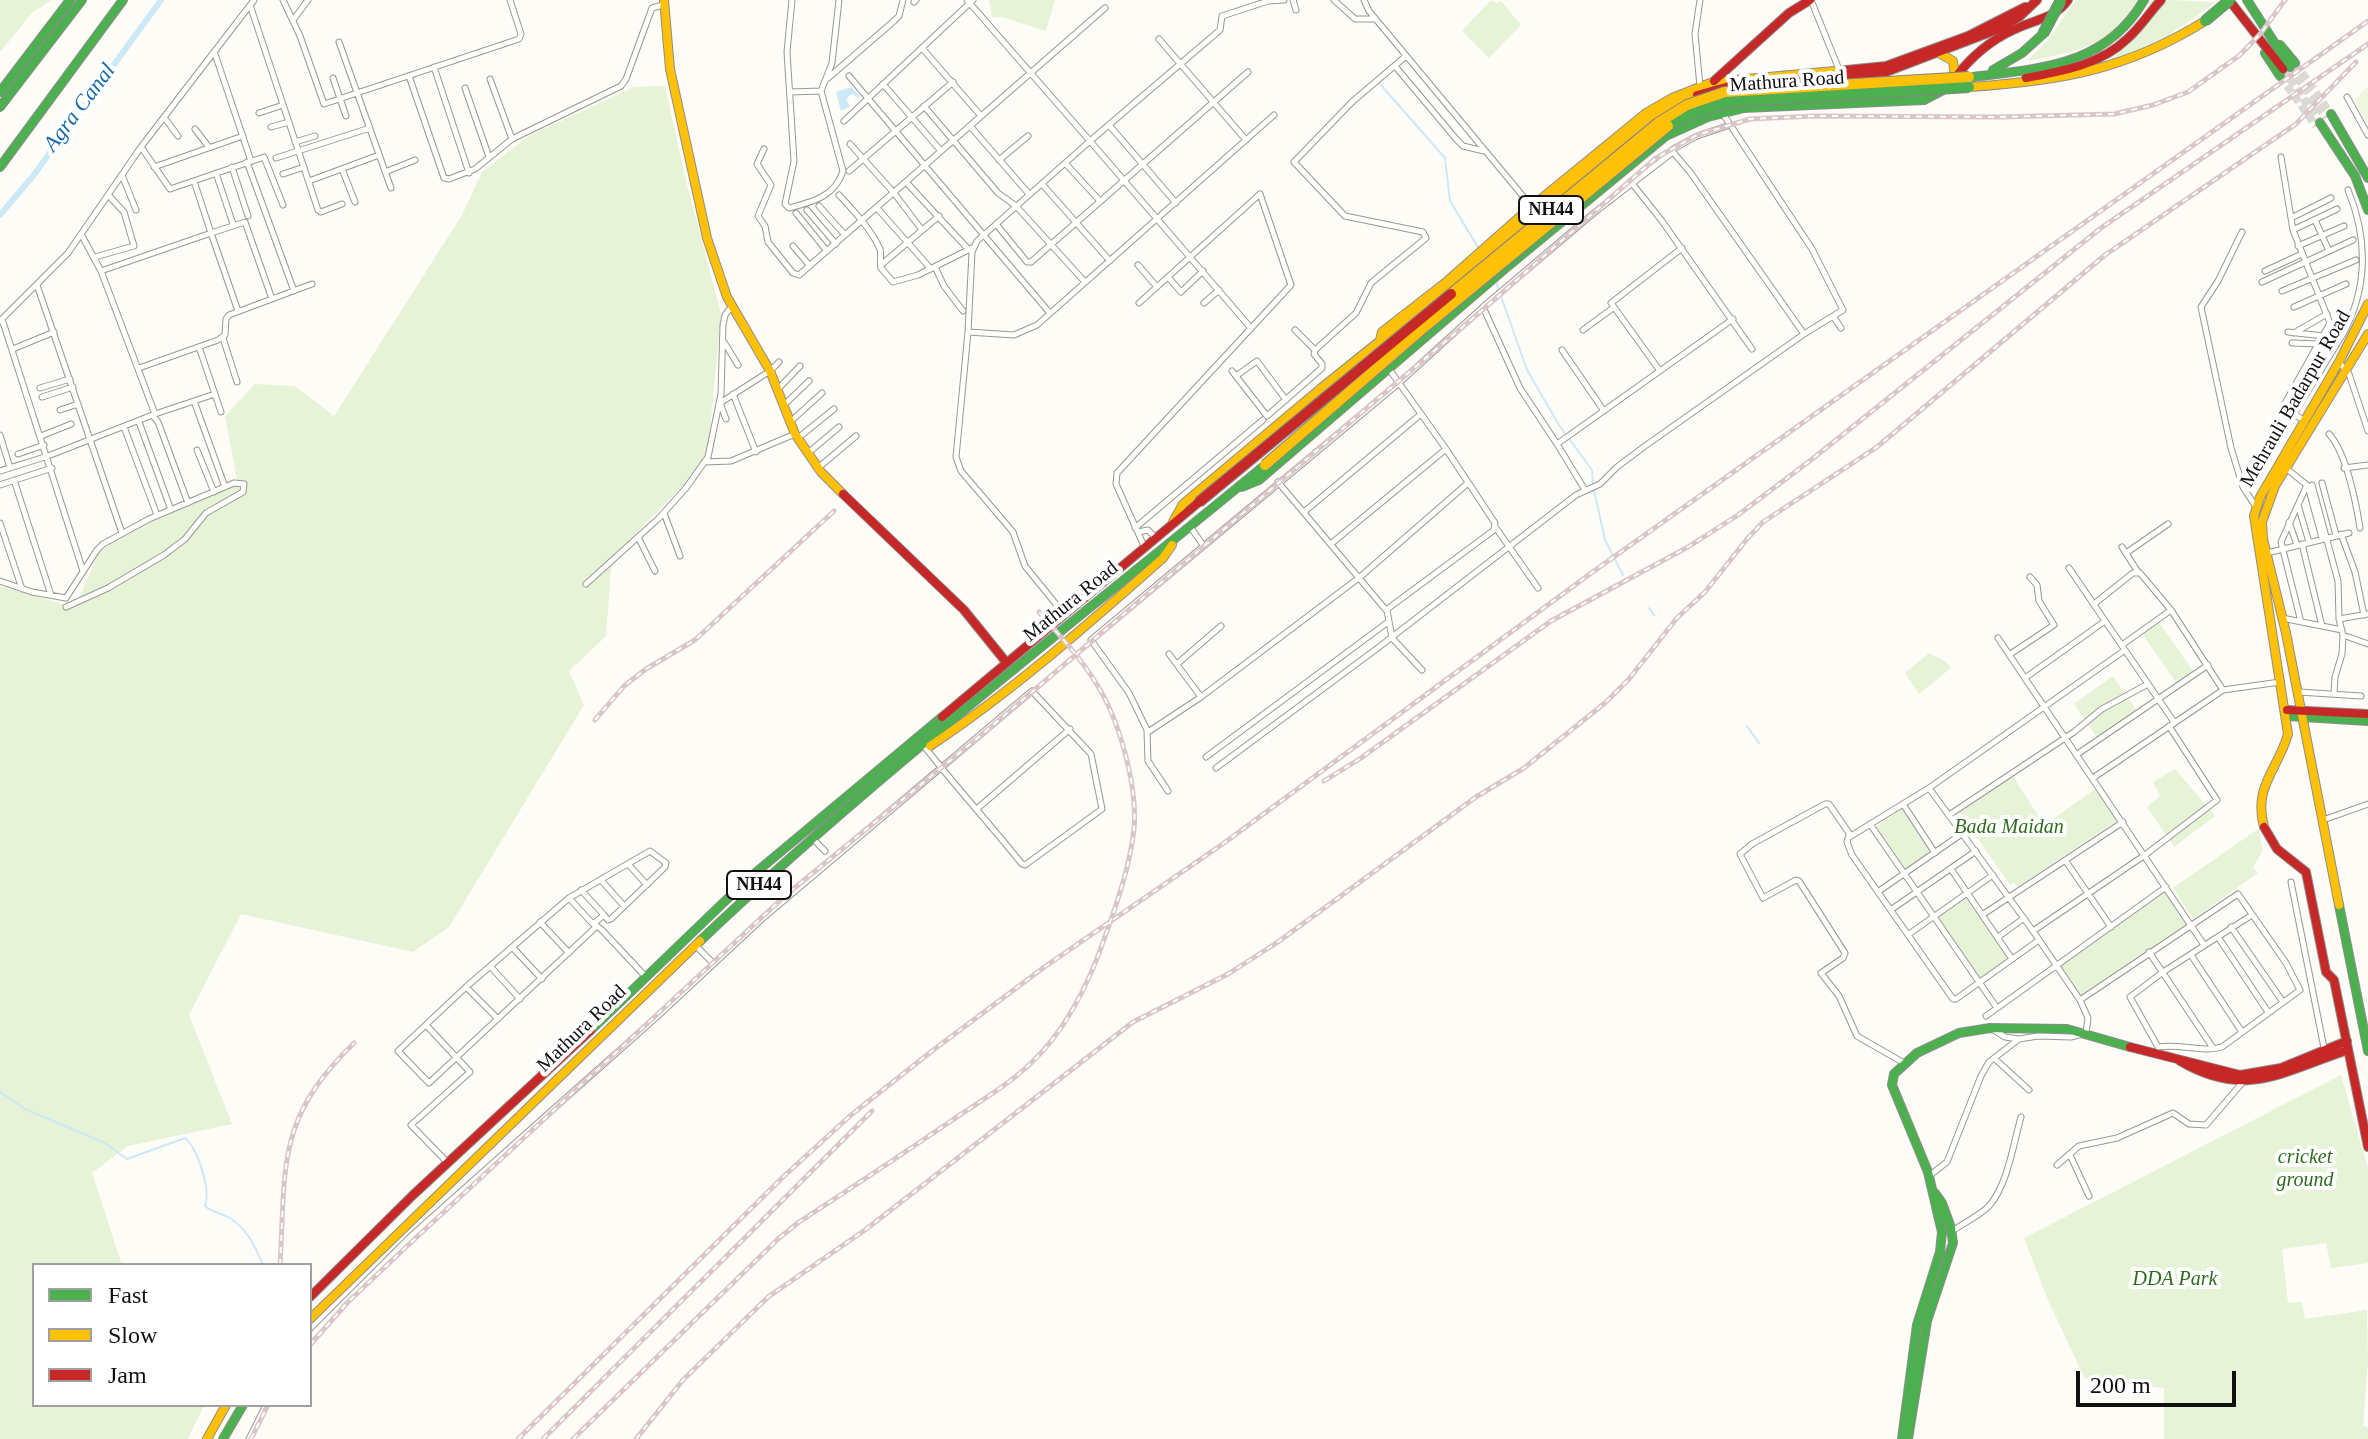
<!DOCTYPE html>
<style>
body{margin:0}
#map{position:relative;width:2368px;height:1439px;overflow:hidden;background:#fdfcf7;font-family:Georgia,serif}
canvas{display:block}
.legend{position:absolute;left:32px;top:1263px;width:280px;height:144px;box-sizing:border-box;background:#fff;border:2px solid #a0a0a0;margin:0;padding:10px 14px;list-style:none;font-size:24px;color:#111}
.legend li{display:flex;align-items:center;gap:16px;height:40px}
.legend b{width:40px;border:2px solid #a0a0a0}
.scale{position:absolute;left:2076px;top:1371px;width:160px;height:36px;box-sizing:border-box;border:4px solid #111;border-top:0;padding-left:10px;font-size:24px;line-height:28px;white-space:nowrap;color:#111;-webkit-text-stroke:6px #fff;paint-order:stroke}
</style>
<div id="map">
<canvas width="2368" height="1439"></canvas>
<ul class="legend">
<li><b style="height:10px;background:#4caf50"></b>Fast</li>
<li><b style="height:10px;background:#ffc107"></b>Slow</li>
<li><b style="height:10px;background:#c62828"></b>Jam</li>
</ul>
<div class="scale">200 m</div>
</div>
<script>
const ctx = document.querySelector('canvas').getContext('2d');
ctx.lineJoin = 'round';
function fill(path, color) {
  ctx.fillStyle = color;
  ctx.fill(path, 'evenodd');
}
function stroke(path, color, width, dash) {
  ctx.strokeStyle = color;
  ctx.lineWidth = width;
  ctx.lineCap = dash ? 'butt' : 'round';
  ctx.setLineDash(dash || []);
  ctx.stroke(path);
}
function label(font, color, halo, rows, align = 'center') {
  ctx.font = font + ' Georgia,serif';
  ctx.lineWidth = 8;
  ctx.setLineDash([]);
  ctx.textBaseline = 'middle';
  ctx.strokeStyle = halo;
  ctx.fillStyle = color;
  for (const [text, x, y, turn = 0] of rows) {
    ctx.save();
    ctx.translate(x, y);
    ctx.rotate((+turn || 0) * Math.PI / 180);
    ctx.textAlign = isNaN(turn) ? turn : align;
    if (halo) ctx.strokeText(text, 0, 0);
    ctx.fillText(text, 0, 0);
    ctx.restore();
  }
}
const green = new Path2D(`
 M0,0H51L32,13L0,52Z
 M989,0H1055L1046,31L1002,17H992Z
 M1491,0L1497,3L1501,1L1521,25L1489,58L1462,31Z
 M2076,0H2157L2149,5L2140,1C2109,47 2079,51 2027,61L2048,40Z
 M2169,0L2217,2L2167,36L2109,62L2161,5Z
 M665,86L686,181L721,314L707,461L612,558L606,636L569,671L584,705L449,927L413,952L241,914L189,1015L232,1124L128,1146L92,1173L122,1265H34V1405H204L188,1439H0V586L66,605L79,599L98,554L121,535L230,488L237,480L225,416L255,384L295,386L334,416L462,215L482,172L529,136L634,87Z
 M2159,622L2195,674L2177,684L2142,633Z
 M1929,653L1945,661L1951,668L1919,694L1905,673Z
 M2113,676L2137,711L2097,738L2074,704Z
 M2175,769L2215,816L2174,847L2147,807L2160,796L2153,782Z
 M2012,775L2052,837L2046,824L2095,789L2118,820L2017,887L2014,882L2010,885L1959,811Z
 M1905,806L1934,850L1904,870L1876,827Z
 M2258,829L2263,851L2253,867L2258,873L2193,919L2173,888Z
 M2166,889L2189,923L2080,998L2058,967Z
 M1968,891L2013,956L1980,980L1934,913Z
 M2341,1075L2368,1168V1263L2331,1268L2326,1243L2282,1249L2288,1303L2302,1302L2305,1319L2367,1310L2368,1363L2363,1425L2368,1428V1439H2164V1388L2085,1379L2047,1298L2024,1238Z`);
const pitch = new Path2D(`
 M2368,86V127L2354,100Z`);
const water = new Path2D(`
 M851,87L860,96L859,99L853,94L849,96L846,100L850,106L841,111L836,92Z`);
const stream = new Path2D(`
 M1380,84L1445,158L1450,201L1479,249
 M1495,279L1527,370L1559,425L1592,470L1593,484
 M1594,490L1605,540L1623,575
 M1649,608L1654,615
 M1747,726L1759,743
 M0,1092L25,1109L103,1142L127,1159L185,1138C198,1149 211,1190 205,1206C211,1212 220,1213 228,1217C247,1228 255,1246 263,1265`);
const canal = new Path2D(`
 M0,215L33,176L161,0`);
const primaryTunnel = new Path2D(`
 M2295,63L2331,114
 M2290,67L2326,118
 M2283,69L2320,123
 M2280,76L2316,126`);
const street = new Path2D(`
 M283,0L300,36L324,104L519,39L521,34L510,0
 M792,0L787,52L794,161L785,204L789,208C812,202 835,197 843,171L821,91L832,63L839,0
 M967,0L1090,141L1220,30L1222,16L1268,1L1284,0
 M1293,0L1296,10
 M1334,0L1355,19H1375
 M1364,0L1369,11L1532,207
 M1700,0L1695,34L1700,86
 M1811,0L1840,72
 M914,2L916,0
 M250,5L318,210L321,212L342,204
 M293,20L308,0
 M1159,39L1246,140
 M339,42L391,188
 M922,48L981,116
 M215,54L251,161
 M1395,66L1457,140L1463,146L1484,151
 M434,67L469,173
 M409,76L444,178L449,179L475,169L512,139L621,86L626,79L652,8L663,5
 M849,76L1049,312
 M333,78L346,116
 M828,78L894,21L899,16L903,0
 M490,79L512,139
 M883,84L941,151
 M465,88L489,157
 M790,92L821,91
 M2347,97L2368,135
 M924,106L998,193L1016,206L1085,282
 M259,113L283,105
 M164,117L178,136
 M844,121L973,0
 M1109,125L1176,203
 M970,126L1029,194
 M271,127L289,122
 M195,129L208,146
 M295,142L315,136
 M850,144L894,193L922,230
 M141,147L170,189L264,157L283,205
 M764,149L757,164L771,185L758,216L765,226L768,242L793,273L799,275L1105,8
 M1673,152V149L1697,136L1730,125
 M2281,157L2293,230L2330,323L2284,405V409L2304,420
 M276,158L370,128
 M999,160L1028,136
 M247,162L294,291
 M1065,163L1100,201
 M154,167L243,136
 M232,167L248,216
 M342,169L355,202
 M849,171L953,82
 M385,172L415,160
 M216,173L233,224
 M283,174L304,167
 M122,175L136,210
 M194,181L211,233L245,222L272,299
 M309,181L379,155
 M906,182L969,250
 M1631,182L1662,221L1752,349
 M1042,184L1110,261
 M839,195C854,211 871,229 880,249C882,256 879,261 881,268L893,282L918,275L972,248
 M819,206L845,235
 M877,208L931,269
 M807,210L836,244
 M796,213L827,251
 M2291,218L2331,198
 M2315,220L2329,251
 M996,224L1027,262H1031L1248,72
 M2293,230L2337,209
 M2242,232L2218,281L2201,307L2231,448L2243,487L2256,507
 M793,246L810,266
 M2298,246L2344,226
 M95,257L134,246L124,212L109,196
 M881,265L939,216
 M1138,265L1157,287
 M935,267L944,286L963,311
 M101,271L211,233L238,311
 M2265,271L2302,254
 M1168,277L1181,292L1203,271
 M2262,282L2353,240
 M37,285L122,533
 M2282,291L2356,260
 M1139,303L1260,194L1291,285L1117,473L1116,484L1144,546
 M1204,303L1219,290
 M1483,307L1520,388L1557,444L1733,319
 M2294,307L2346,284
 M1833,316L1841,328
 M2,319L83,571
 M0,321L68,253L141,147L254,0
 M1295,330L1315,350
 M1583,330L1613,308
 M968,332L1014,335L1037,325L1274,115
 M2288,332L2324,336
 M2294,333L2327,314
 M223,338L237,382
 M724,342L738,365
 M2292,343L2320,344
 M199,347L221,412
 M13,349L54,332
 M1562,350L1604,411
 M2339,362L2349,374L2368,431
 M139,368L218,340L225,335L226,319L229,315L312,284
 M1232,371L1267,416L1322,368V364L1314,354L1315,350L1356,313L1371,283L1426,238L1423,232L1345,216L1294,162L1352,102L1406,56
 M1660,371L1611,303L1682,248
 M1236,376L1257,361L1286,400
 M40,388L70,379
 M778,389L800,366
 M733,394L756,452
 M42,397L73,387
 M194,401L225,487
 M784,405L809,381
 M60,410L78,404
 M155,414L215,394
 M153,416L158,422L188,503
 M726,419L720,403L770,371L779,362
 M139,422L171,510
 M790,422L822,393
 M124,427L157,515
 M2329,434C2346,452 2356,502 2360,528
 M0,435L10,468
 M41,436L71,424
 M798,438L834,409
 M1557,444L1585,490
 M197,450L214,492
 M808,453L839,427
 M18,454L44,445
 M704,462L731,461L795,434
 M818,468L856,436
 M2344,468L2368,465
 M2287,469L2308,486L2322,538
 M0,471L48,456L155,414L101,271L81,234
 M14,480L51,595
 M1278,482L1386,610L1494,530L1495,523L1446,449L1389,369
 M2322,483L2336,535
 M0,485L52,468
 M2312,485L2338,581L2339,619L2343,636L2342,654L2335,677L2334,694
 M2246,492L2343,334C2368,288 2368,238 2348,190
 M2298,505L2309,542
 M1304,512L1421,414
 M664,513L680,556
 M2289,522L2297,545
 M0,523L22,589
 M1135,528L1263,420
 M1191,528L1203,545
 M1496,528L1538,588
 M1138,532L1148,530L1155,537
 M2341,534L2355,572L2364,615
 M638,537L655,571
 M1332,543L1446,449
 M2302,544L2322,626
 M2122,547L2138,572
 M2126,553L2168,524
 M2267,553L2349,533
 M2069,568L2174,722
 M0,581L32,592L66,598
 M586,584L659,518L686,488L708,457L721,394L723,325L725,315L732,306
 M2094,604L2133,573H2140L2171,610L2223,690
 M66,607L108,588L164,555L185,539L206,513L243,492L244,484L234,483L149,519L103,544L97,550L66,598
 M1387,610L1392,638L1422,670
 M1064,614L1025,566L1013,532L961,471L956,457L968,332L972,252L977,241L1090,141L1250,327
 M2282,618L2342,630
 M2339,619L2368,614
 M2301,622L2281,542L2307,485
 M2343,635L2368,644
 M1998,638L2204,945
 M2122,645L2171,610
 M1169,654L1201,697L1360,577L1468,483
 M2009,655L2054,625L2039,601L2037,585L2030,577
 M1177,664L1221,626
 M2025,678L2105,621
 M2299,692L2361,696
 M1201,697L1148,732L1129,693L1091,640L1399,383L1483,307L1595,212L1673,152L1690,172L1804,334
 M1147,731L1148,761L1168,791
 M2076,755L2208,665
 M1206,757L1388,622
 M1216,768L1379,647L1576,495L1600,484L1617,467L1645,446L1804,334L1843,310L1812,249L1723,114
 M2093,778L2223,690L2280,682
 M1929,788L2125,650
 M1903,804L1935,853
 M978,808L1070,729
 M1949,815L2074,732L2102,709L2148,684
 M2323,820L2368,804
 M1870,824L1997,1008
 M1849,835L1847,842L1852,855L1953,999H1956L2039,940
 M813,839L825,851
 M2065,860L2111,927
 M628,864L647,885
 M1951,869L2012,959
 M601,880L624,906
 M2291,882L2324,1048
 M581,890L604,915
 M1879,891L1963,833
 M569,898L650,851L666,863L665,867L611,919L608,920L604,915L593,924
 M1892,909L1976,851
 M1982,915L2123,822
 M540,922L569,953
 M597,926L429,1083L398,1051L466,987L569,898L593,924L601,929L645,976
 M2231,927L2283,1002
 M2033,931L2145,855L2217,800L2169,726
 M1909,934L1993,875
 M1998,937L2024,918
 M2218,937L2268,1012
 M695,945L714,964
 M513,948L542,979
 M2149,952L2213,1048
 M2191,955L2242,1032
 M490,966L520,999
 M466,987L498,1019
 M1986,1016L2166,887
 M426,1025L470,1072L411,1125L447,1162
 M1992,1029L2005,1037L2019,1039
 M1994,1058L2029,1090
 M1904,1063L1857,1036L1839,996L1821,973L1843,958L1845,953L1799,881L1796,880L1763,898L1740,854L1752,844L1825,804H1829L1851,836L1929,788L2033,931L2080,1000L2238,894L2286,963L2300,990L2222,1047C2202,1053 2179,1043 2158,1047L2130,997L2163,972L2252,915
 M2070,1155L2089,1196
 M2057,1165L2079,1146L2117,1138L2173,1113L2189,1124L2206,1125L2242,1083
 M1929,1176L1947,1162L1981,1076L1989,1062L2019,1039L2038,1036L2071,1037L2086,1033L2088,1018L2080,1000
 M1952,1231C1964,1223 1979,1216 1989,1206C2008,1184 2013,1145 2021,1117
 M310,1337L412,1235L659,1015L763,918L1032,691L1091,754L1102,809L1025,865L1022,864C990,824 955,786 924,746
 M249,1439L266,1405`);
const fast = new Path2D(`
 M2247,0L2290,67
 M2280,45L2295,63
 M2265,53L2280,76
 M1993,70L2022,53L2043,34
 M1973,77C2042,68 2106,66 2144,0
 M0,92L70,0
 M0,107L82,0
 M2331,114L2368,178
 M2320,123L2355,176L2368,210
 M0,167L123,0
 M1242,487L1259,480L1507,267L1666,136L1708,117L1744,108L1924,100L1945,89
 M2287,716L2368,721
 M2339,905L2368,1051
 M700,941C878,772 1076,621 1265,465
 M591,1030L748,879L942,717
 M223,1439L243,1405
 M1902,1439L1917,1325L1940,1252L1942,1232L1928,1172L1892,1085L1894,1074L1917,1053L1959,1033L1990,1028L2067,1029L2130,1047
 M1908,1439L1927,1321L1953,1243L1951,1228L1942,1203L1935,1193`);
const slow = new Path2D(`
 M664,0L670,69L707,238L727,297L770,371L795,434L821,472L843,494
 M1939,53L1953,61L1955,77
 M1969,87C2060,81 2126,70 2205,21
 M1380,340L1382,332L1445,283L1531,207L1646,113L1672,98L1713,82L1846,70
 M1173,522L1183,504L1320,389L1492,251L1634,130L1672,104L1697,95
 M930,746C1013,691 1088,624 1163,558L1172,545
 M2264,827C2253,786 2278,770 2288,734L2254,516L2260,497L2339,362L2368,304
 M2339,905L2286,633L2263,539L2262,522L2275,486L2368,334
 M310,1319L700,941
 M207,1439L226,1405`);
const jam = new Path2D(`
 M2229,0L2283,69
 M1846,70L1886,66L1968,36L2025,7
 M2026,78C2062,71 2100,65 2127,39C2140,28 2149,13 2161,0
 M1954,79C1970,58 1989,41 2013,30C2032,20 2055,19 2068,0
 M1714,81L1789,13L1810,0
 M1697,95L1733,85L1886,72L2001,28L2019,17L2037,0
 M843,494L964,610L1006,662
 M2287,710L2368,714
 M942,717L1199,502
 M2264,827L2277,849L2306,872L2326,972L2334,980L2368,1147
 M2130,1047L2240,1075L2281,1068L2347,1041
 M2180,1061C2246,1100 2283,1071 2348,1050
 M310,1297L413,1195L591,1030`);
const rail = new Path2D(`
 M595,720L624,686L646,669L695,640L834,511
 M1324,781L1361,758L1551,621L1688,547L1738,515L1811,460L2101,228L2368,44
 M280,1265C286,1164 276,1119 354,1043
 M310,1345L347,1303L405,1248L786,895L980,736L1479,313L1656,158L1697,135L1750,119L1815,116L1999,117L2114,114L2153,105L2188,92L2240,55L2261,33L2285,0
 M251,1439L268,1405
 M518,1439L783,1177L851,1115L932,1051L1043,968L1224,843L1594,571L2368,21
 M543,1439L872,1111
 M573,1439L778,1239L799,1222C850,1189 901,1155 951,1121C977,1103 1007,1086 1030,1064C1067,1030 1090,981 1106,934C1118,900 1130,865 1134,829C1138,786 1119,719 1096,683C1080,657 1059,635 1039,612
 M636,1439L683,1380L768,1297L865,1230L1133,1022L1228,974L1278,942L1476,797L1524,768L1605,703L1629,679L1677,618L1705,592L1747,539L1763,522L1877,447L2105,255L2296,124L2356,62`);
const fastBridge = new Path2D(`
 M2205,21L2230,0
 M2043,34L2061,0
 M1668,126L1692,114L1728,102L1969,87`);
const slowBridge = new Path2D(`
 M1451,294L1658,123L1687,105L1725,92L1969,77
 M1265,465L1421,330L1668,126`);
const jamBridge = new Path2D(`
 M1199,502L1451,294`);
const shields = [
 [1551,210,64],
 [759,885,64]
];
const shieldNames = [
 ["NH44",1551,210],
 ["NH44",759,885]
];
const streetNames = [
 ["Mathura Road",1787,82,-4],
 ["Mehrauli Badarpur Road",2296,399,-60],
 ["Mathura Road",1071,602,-39],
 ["Mathura Road",582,1029,-44]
];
const parkNames = [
 ["Bada Maidan",2009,828],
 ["cricket",2305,1158],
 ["ground",2305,1181],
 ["DDA Park",2175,1280]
];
const waterNames = [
 ["Agra Canal",80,108,-53]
];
fill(green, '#e7f3d7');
fill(pitch, '#f0f6e1');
fill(water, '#cde8f7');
stroke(stream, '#cde8f7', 2);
stroke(canal, '#cde8f7', 6);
stroke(primaryTunnel, '#dad9d4', 8, [8, 4]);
stroke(street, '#979795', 7);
stroke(fast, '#8e8d8b', 10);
stroke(slow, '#8e8d8b', 10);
stroke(jam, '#8e8d8b', 10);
stroke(street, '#fffffe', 5);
stroke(fast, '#4caf50', 8);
stroke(slow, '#ffc107', 8);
stroke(jam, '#c62828', 8);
stroke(rail, '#d9c6c7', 5);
stroke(rail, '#fff', 2, [6]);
stroke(fastBridge, '#858482', 12, []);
stroke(slowBridge, '#858482', 12, []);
stroke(jamBridge, '#858482', 12, []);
stroke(fastBridge, '#4caf50', 10);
stroke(slowBridge, '#ffc107', 10);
stroke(jamBridge, '#c62828', 10);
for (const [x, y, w] of shields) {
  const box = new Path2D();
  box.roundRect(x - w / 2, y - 14, w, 28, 6);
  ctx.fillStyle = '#fff';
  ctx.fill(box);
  stroke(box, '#111', 2);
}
label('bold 18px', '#111', null, shieldNames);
label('20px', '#111', '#fff', streetNames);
label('italic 20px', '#2f6b1f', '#fff', parkNames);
label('italic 22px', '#1768a6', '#fff', waterNames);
</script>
